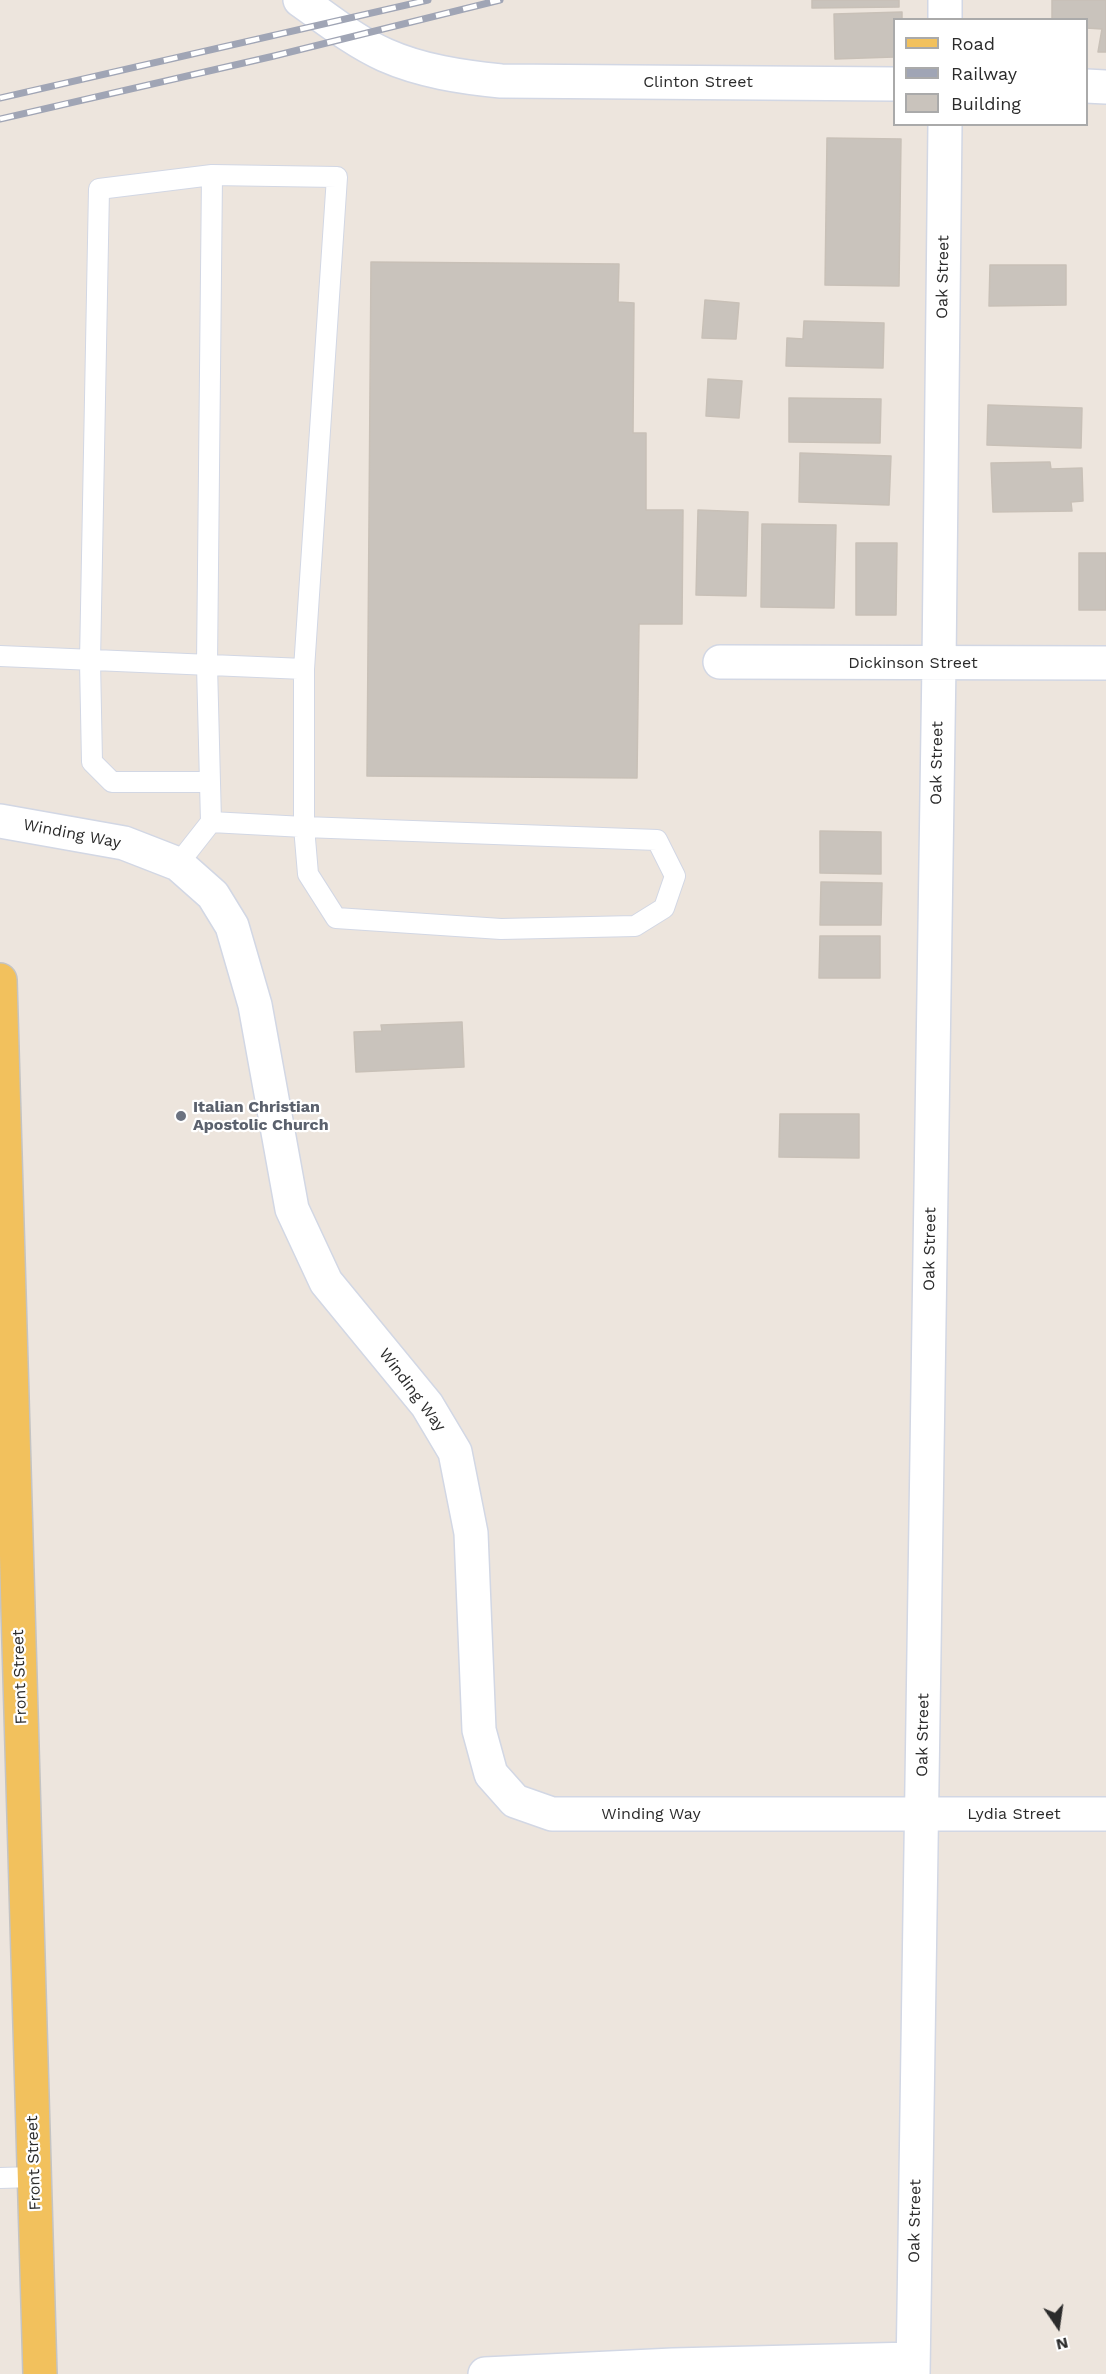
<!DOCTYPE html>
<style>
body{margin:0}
#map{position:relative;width:1106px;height:2374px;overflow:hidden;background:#ede5dd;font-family:"Work Sans",sans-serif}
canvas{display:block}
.legend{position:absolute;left:893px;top:18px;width:195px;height:108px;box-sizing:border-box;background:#fff;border:2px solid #aaa;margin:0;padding:8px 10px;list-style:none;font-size:18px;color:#2b2b2b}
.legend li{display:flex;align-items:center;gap:12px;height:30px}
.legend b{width:30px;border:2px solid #aaa}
.north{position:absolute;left:1028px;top:2296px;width:60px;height:60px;-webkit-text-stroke:4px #fff;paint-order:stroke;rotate:167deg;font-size:16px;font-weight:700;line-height:24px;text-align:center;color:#2b2b2b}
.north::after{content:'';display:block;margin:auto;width:21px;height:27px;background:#2b2b2b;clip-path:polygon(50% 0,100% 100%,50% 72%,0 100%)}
</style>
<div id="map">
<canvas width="1106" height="2374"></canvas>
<ul class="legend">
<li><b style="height:8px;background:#f2c15d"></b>Road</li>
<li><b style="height:8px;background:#a0a5b5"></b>Railway</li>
<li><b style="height:16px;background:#c9c3bc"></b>Building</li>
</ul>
<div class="north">N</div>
</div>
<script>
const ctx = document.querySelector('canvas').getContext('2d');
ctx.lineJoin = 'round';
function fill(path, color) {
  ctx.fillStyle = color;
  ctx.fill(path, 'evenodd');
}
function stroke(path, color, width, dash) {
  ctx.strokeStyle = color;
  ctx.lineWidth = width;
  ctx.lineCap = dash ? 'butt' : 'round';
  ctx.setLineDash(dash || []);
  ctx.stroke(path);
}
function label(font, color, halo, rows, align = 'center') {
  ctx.font = font + ' "Work Sans",sans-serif';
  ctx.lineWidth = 4.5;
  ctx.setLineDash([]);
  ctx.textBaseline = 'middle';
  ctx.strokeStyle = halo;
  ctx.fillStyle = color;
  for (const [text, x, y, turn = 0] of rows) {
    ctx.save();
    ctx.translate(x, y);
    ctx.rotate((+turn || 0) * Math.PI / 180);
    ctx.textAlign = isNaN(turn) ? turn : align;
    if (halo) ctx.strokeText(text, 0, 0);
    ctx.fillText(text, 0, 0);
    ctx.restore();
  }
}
const building = new Path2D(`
 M812,0H899V7L812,8Z
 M1052,0H1106V52H1098L1102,29L1086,28V20H1052Z
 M902,12V20H894V57L835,59L834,14Z
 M827,138L901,139L899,286L825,285Z
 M371,262L619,264L618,302L634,303L633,433H646V510H683L682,624H639L637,778L367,776Z
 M990,265H1066V305L989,306Z
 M705,300L739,303L736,339L702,338Z
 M804,321L884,323L883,368L786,366L787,338L803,339Z
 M708,379L742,381L739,418L706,416Z
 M789,398L881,399L880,443L789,442Z
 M988,405L1082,408L1081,448L987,445Z
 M800,453L891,456L889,505L799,502Z
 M1050,462L1051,469L1082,468L1083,501L1071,502L1072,511L993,512L991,463Z
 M698,510L748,512L746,596L696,595Z
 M762,524L836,525L834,608L761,607Z
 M856,543H897L896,615H856Z
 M1079,553H1106V610H1079Z
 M820,831L881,832V874L820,873Z
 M821,882L882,883L881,925H820Z
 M820,936H880V978H819Z
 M462,1022L464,1067L356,1072L354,1032L382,1031L381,1025Z
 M780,1114H859V1158L779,1157Z`);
const lane = new Path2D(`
 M0,656L304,669V827L211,822L178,864
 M210,782H112L92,762L90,661L99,189L212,175
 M211,822L207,665L212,175L337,177L304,669
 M304,827L657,840L675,876L664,908L635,926L501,929L336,918L308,874Z
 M0,2178L34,2177`);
const street = new Path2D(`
 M945,0V20
 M720,662L1106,663
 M0,821L124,843L178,864L213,895L232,926L255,1005L292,1209L326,1282L427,1405L455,1452L471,1533L479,1730L491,1774L515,1801L552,1814H1106
 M485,2374L673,2365L913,2359
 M913,2374L939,663L945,124`);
const secondary = new Path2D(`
 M300,0C327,19 354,41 385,55C421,71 461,77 501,81L894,84
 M1086,86L1106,87`);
const primary = new Path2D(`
 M0,980L40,2374`);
const rail = new Path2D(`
 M0,98L428,0
 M0,119L274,56L500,0`);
const markers = [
 [181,1116,6,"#6b7280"]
];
const streetNames = [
 ["Clinton Street",698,82],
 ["Oak Street",943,277,-89],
 ["Dickinson Street",913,663],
 ["Oak Street",937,763,-89],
 ["Winding Way",72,834,11],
 ["Oak Street",930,1249,-89],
 ["Winding Way",412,1390,53],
 ["Front Street",20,1677,-92],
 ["Oak Street",923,1735,-89],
 ["Winding Way",651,1814],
 ["Lydia Street",1014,1814],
 ["Front Street",34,2163,-92],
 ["Oak Street",915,2221,-89]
];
const worshipNames = [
 ["Italian Christian",193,1107],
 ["Apostolic Church",193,1125]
];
fill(building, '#c9c3bc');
stroke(building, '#c8c0b7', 1.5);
stroke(lane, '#d2d7e4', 22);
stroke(street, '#d2d7e4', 36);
stroke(secondary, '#d2d7e4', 36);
stroke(primary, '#c4c4c4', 36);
stroke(lane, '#fff', 20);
stroke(street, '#fff', 33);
stroke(secondary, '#fff', 33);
stroke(primary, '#f2c15d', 33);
stroke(rail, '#a0a5b5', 7);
stroke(rail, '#fff', 4.5, [14]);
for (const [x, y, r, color] of markers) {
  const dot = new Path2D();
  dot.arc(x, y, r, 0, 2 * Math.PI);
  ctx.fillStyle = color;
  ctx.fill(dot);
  stroke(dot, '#fff', 2);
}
label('16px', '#2b2b2b', '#fff', streetNames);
label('bold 16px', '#5b616d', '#fff', worshipNames, 'left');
</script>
